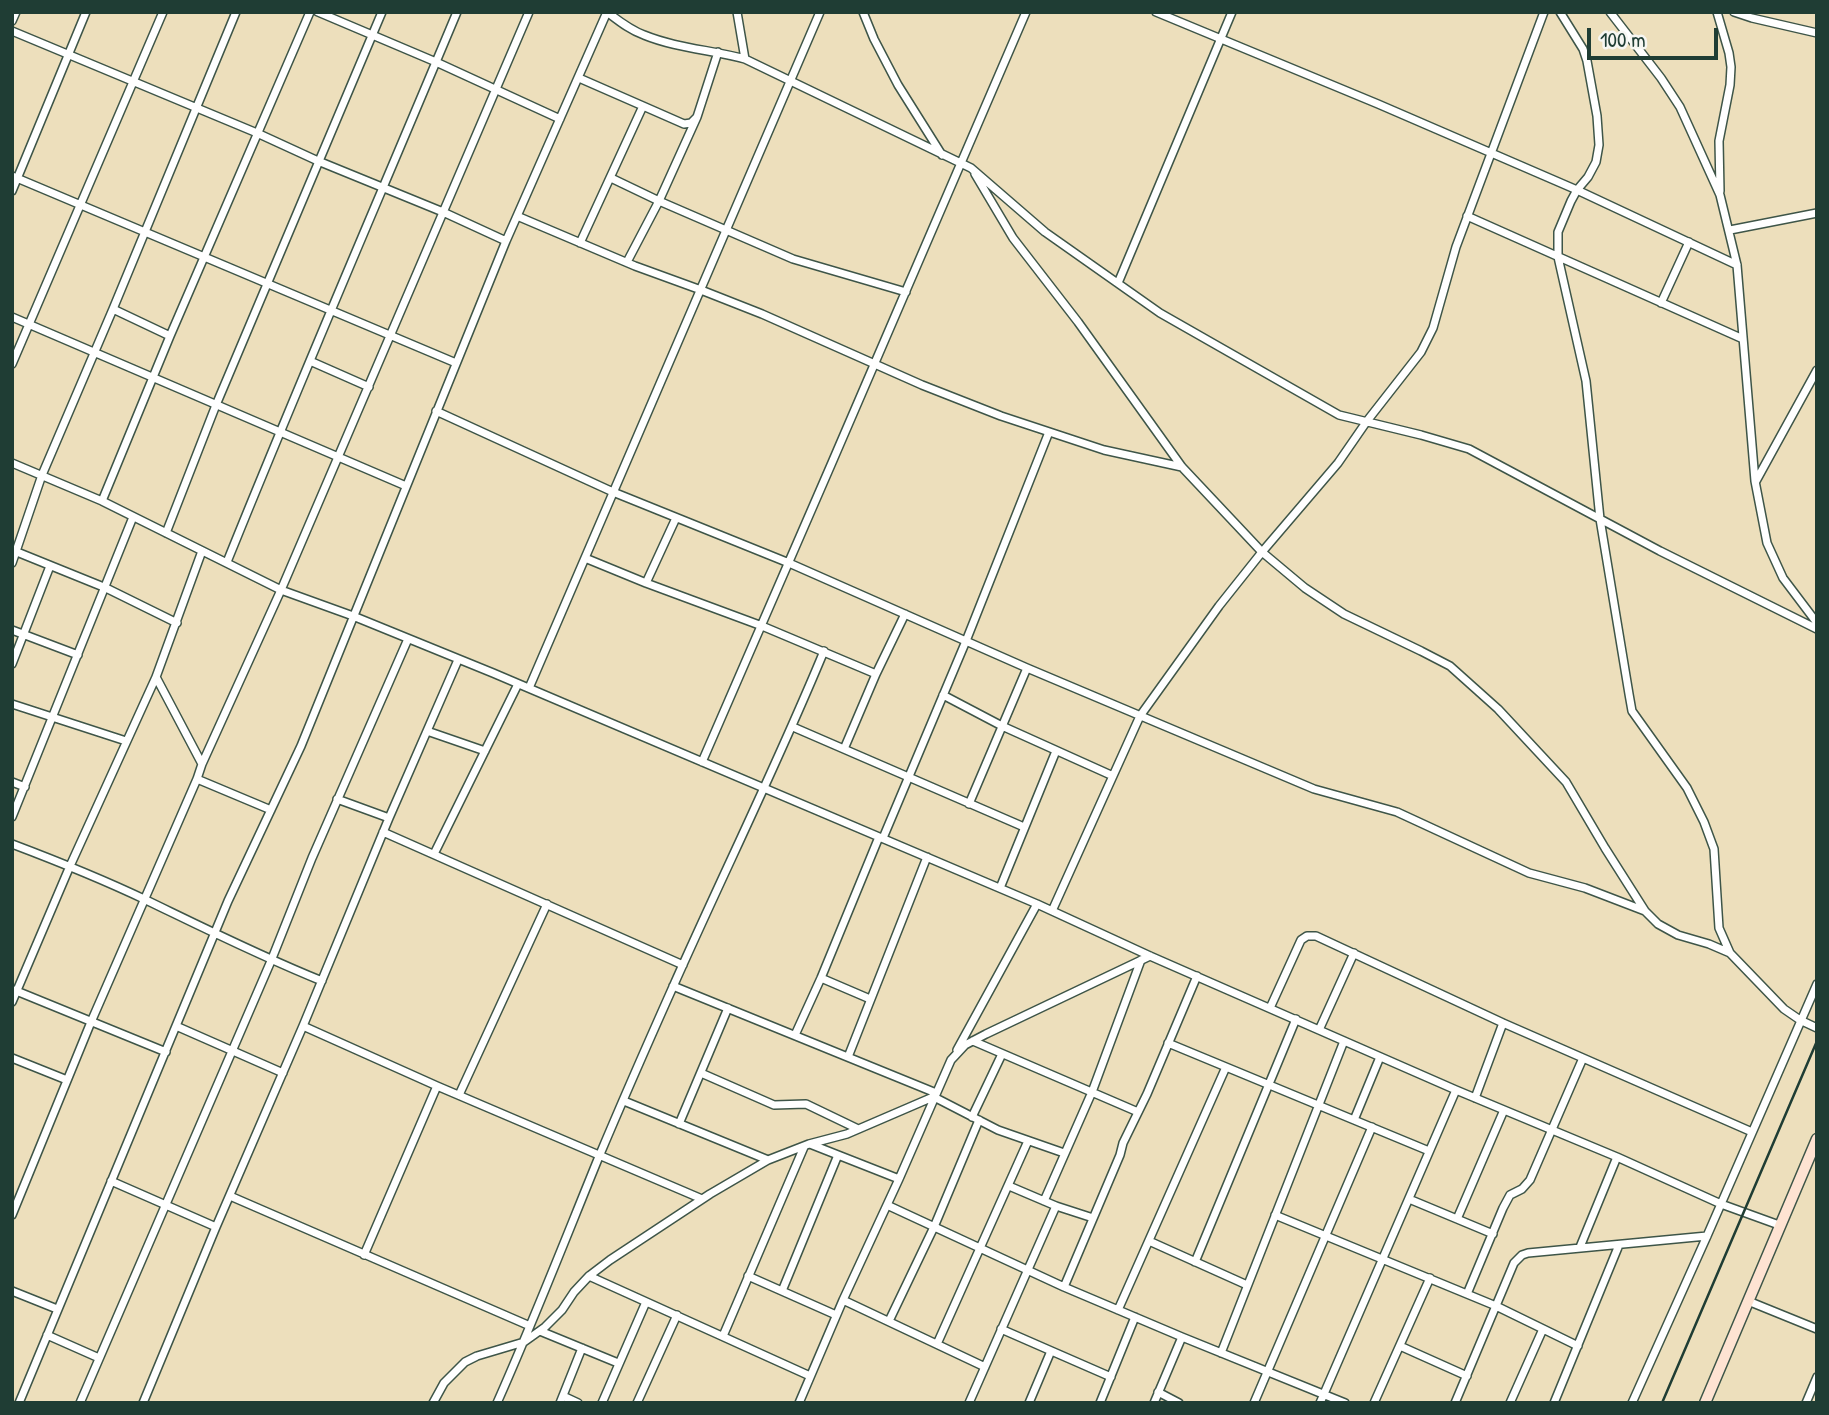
<!DOCTYPE html>
<style>
body{margin:0}
#map{position:relative;width:1829px;height:1415px;overflow:hidden;background:#eddfbc;font-family:"Patrick Hand",sans-serif}
canvas{display:block}
.frame{position:absolute;inset:0;border:14px solid #1f3d34;pointer-events:none}
.scale{position:absolute;left:1587px;top:28px;width:131px;height:32px;box-sizing:border-box;border:4px solid #1f3d34;border-top:0;padding-left:9px;font-size:21px;line-height:24px;white-space:nowrap;color:#1f3d34;-webkit-text-stroke:5px #f6f6f2;paint-order:stroke}
</style>
<div id="map">
<canvas width="1829" height="1415"></canvas>
<div class="frame"></div>
<div class="scale">100 m</div>
</div>
<script>
const ctx = document.querySelector('canvas').getContext('2d');
ctx.lineJoin = 'round';
function stroke(path, color, width, dash) {
  ctx.strokeStyle = color;
  ctx.lineWidth = width;
  ctx.lineCap = dash ? 'butt' : 'round';
  ctx.setLineDash(dash || []);
  ctx.stroke(path);
}
const street = new Path2D(`
 M318,12L436,62L560,119
 M737,12L745,59
 M863,12L874,39L898,85L942,155
 M1156,12L1378,104L1577,190L1737,265
 M1560,12L1583,49L1587,61L1597,116L1599,145L1596,162L1588,177L1577,190L1571,201L1558,232V257L1586,381L1600,519L1629,694L1632,711L1687,788L1704,822L1714,849L1719,928L1730,953
 M1610,12L1661,78L1680,107L1720,195L1737,265L1755,481L1767,543L1783,578L1817,623
 M1717,12L1729,53L1731,67L1730,85L1719,141L1720,191
 M1734,12L1752,18L1817,33
 M12,21L16,12
 M12,31L257,133L318,161L443,212L506,241
 M579,78L643,106L580,243
 M643,106L684,124L691,123L697,117L718,52
 M975,174L1013,238L1078,322L1182,467L1262,552L1305,588L1344,614L1421,651L1450,666L1498,709L1566,782L1605,848L1645,911L1658,924L1678,935L1709,944L1730,953L1784,1009L1800,1020L1817,1028
 M12,176L456,363
 M611,178L659,201L793,259L906,292
 M12,191L86,12
 M517,216L635,266L701,290L762,314L922,385L1001,416L1104,450L1182,467
 M1467,216L1743,339
 M1730,230L1817,213
 M627,262L659,201L697,117
 M1118,283L1232,12
 M1661,303L1689,242
 M113,309L170,336
 M12,317L406,486
 M310,361L369,387
 M12,364L163,12
 M436,411L613,492L789,563L1027,668L1314,789L1397,812L1529,873L1585,888L1645,911
 M12,463L102,501L281,590L353,616L493,673L1037,904L1150,956L1456,1090L1617,1157L1721,1204L1779,1225
 M1756,481L1817,370
 M102,501L170,336L310,12
 M166,533L216,405L382,12
 M17,552L106,588L177,623
 M585,558L646,583L762,626L876,674
 M227,562C301,378 380,196 457,12
 M12,563L42,475L113,309L236,12
 M646,583L676,518
 M12,630L78,655
 M12,664L50,566
 M529,688L820,12
 M943,695L1002,726L1113,776
 M12,704L126,741
 M793,727L1024,827
 M427,731L485,751
 M844,749L876,674L905,614
 M702,762C812,513 917,261 1026,12
 M202,764L281,590L529,12
 M197,779L271,810
 M12,782L25,787
 M337,799L389,818
 M969,804L1027,668
 M12,817L133,517
 M383,832L683,965
 M883,838L966,641L1049,432
 M12,844C57,861 102,879 146,900C204,928 262,957 322,981
 M434,854L518,684
 M1000,888L1056,751
 M1052,911L1140,716L1219,606L1262,552L1338,463L1367,421L1421,352L1433,328L1456,247L1544,12
 M821,978L870,999
 M673,986L936,1093
 M14,990L166,1052
 M12,1002L70,866L156,677
 M1270,1008L1301,940L1307,936H1316L1503,1023L1752,1132
 M176,1026L283,1073
 M303,1026L437,1086L702,1199
 M1319,1030L1354,953
 M795,1035L821,978L879,837
 M973,1041L1138,1112
 M1168,1043L1429,1151
 M957,1050L1037,904
 M848,1057L927,857
 M12,1058L67,1080
 M701,1073L774,1105L806,1104L858,1129
 M459,1095L547,904
 M934,1097L998,1130L1064,1153
 M1475,1098L1503,1023
 M624,1101L768,1160
 M972,1117L1002,1054
 M1354,1120L1380,1057
 M679,1124L728,1008
 M810,1144L899,1179
 M111,1181L216,1227
 M1009,1186L1056,1206L1093,1218
 M230,1196L530,1326
 M1409,1199L1493,1234
 M1044,1201L1092,1092L1141,960
 M887,1205L1064,1287L1182,1337L1345,1403
 M12,1215L91,1022L197,779L202,764L156,677L202,551
 M1275,1215L1496,1306L1578,1346
 M1457,1219L1504,1110
 M1149,1241L1247,1285
 M1580,1247L1617,1157
 M364,1255L437,1086
 M1195,1262L1296,1019
 M589,1276L810,1376
 M748,1276L836,1315
 M1064,1287L1120,1155L1123,1143L1147,1094L1197,976
 M12,1291L57,1309
 M782,1291L838,1155
 M1467,1294L1503,1208L1510,1195L1522,1189L1530,1180L1583,1058
 M843,1300L985,1367
 M1748,1301L1817,1329
 M1118,1310L1226,1067
 M889,1321L934,1227L979,1120
 M1001,1329L1111,1377
 M540,1331L618,1363
 M47,1335L99,1358
 M723,1336L804,1147
 M937,1344L1028,1141
 M1400,1346L1467,1376
 M1221,1353L1344,1041
 M1158,1392L1179,1403
 M563,1396L578,1403
 M19,1403L228,901L301,746L506,241L607,12C619,21 630,30 644,35C676,48 712,50 745,59L971,168L1045,232L1160,313L1339,415L1421,435L1469,449L1660,551L1817,629
 M80,1403L271,961L312,858L408,639
 M143,1403L216,1227L303,1026L389,818L458,660
 M433,1403L444,1383L465,1362L477,1356L524,1342L545,1327L562,1310L574,1292L589,1276L610,1260L710,1194L768,1160L809,1144L847,1134L933,1097
 M497,1403C533,1322 565,1240 598,1159C622,1102 647,1045 672,989C722,876 777,765 824,651
 M560,1403L582,1348
 M602,1403L646,1302
 M637,1403L677,1315
 M799,1403L843,1300L899,1179L951,1060L965,1045L986,1034L1150,956
 M969,1403L1056,1206
 M1029,1403L1051,1351
 M1100,1403L1135,1317
 M1154,1403L1182,1337
 M1254,1403L1372,1127
 M1320,1403L1456,1090
 M1374,1403L1430,1278
 M1455,1403L1514,1263L1522,1255L1528,1253L1707,1236
 M1510,1403L1543,1329
 M1554,1403L1619,1245
 M1632,1403L1707,1236L1817,984
 M1806,1403L1817,1377`);
const secondary = new Path2D(`
 M1705,1403L1817,1139`);
const rail = new Path2D(`
 M1662,1403L1817,1041`);
stroke(street, '#3e5548', 10);
stroke(secondary, '#3e5548', 13);
stroke(street, '#fff', 7);
stroke(secondary, '#fee3d2', 10);
stroke(rail, '#1f3d34', 2.5);
</script>
